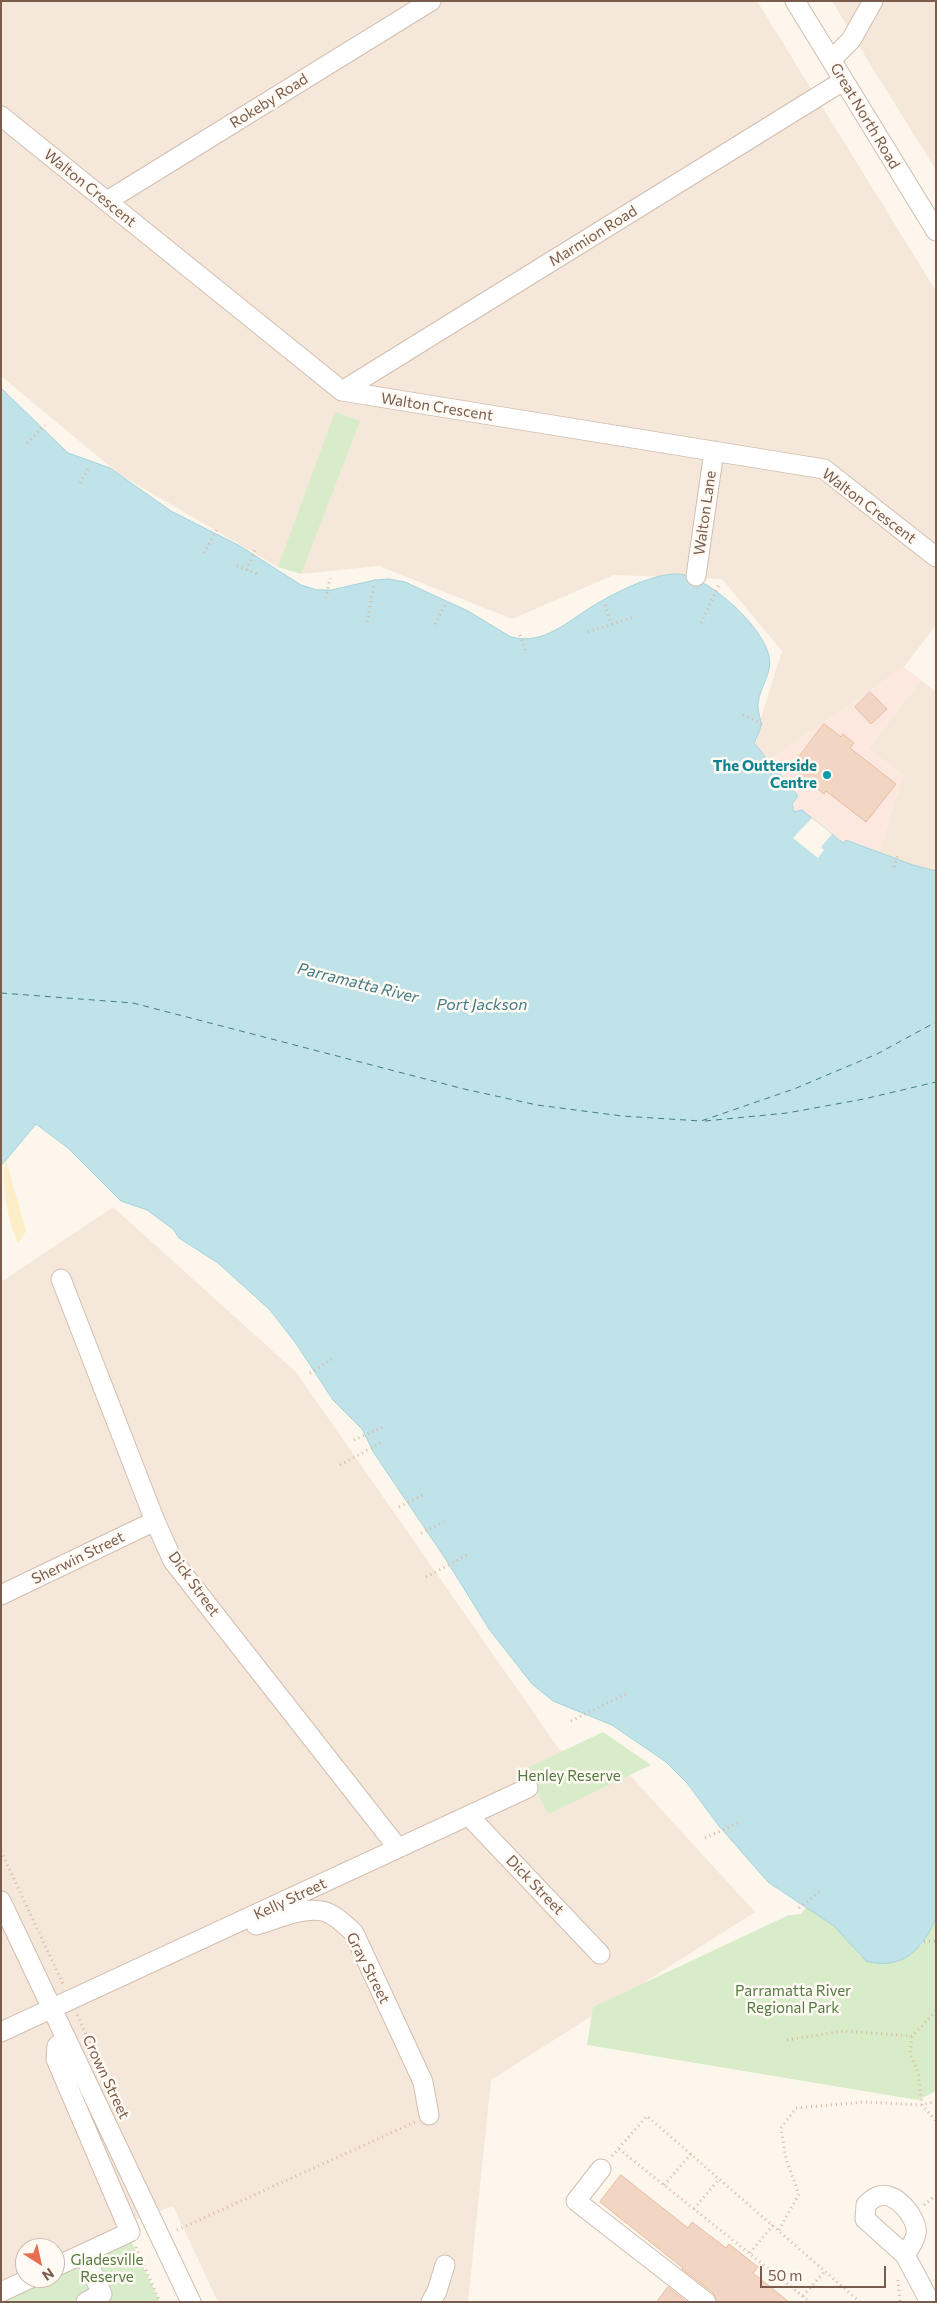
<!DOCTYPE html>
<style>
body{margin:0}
#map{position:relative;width:937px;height:2303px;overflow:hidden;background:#fdf6ec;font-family:Commissioner,sans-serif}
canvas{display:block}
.frame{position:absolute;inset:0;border:2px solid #7a5c4d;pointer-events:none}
.north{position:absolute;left:15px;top:2238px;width:50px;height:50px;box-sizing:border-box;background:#fffaf3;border:1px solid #cabbb1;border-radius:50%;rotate:145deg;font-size:14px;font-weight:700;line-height:20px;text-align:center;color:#7a5c4d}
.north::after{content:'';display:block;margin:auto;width:18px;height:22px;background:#e76f51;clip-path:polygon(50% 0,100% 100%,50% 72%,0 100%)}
.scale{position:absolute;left:760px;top:2266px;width:126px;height:22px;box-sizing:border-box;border:2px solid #7a5c4d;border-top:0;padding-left:6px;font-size:15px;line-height:18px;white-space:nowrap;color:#7a5c4d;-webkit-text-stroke:4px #fffaf3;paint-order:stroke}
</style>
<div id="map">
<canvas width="937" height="2303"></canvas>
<div class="frame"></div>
<div class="north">N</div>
<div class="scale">50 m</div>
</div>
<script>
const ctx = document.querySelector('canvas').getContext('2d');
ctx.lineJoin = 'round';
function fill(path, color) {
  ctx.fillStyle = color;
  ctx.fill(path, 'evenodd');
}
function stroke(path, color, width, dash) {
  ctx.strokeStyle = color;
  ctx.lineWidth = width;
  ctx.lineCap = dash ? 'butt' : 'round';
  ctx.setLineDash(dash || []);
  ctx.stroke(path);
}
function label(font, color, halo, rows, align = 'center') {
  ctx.font = font + ' Commissioner,sans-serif';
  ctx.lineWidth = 5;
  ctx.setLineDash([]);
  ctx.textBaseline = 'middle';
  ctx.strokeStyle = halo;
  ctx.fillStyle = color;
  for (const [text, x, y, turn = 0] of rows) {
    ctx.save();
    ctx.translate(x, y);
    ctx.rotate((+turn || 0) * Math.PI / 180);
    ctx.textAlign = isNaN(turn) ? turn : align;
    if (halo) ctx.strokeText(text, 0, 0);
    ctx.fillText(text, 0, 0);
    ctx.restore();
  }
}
const residential = new Path2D(`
 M1,1H757L936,291V625L904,667L770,760L753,743L782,651L722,579L614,575L512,619L379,566L301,574L278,567L119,474L1,376Z
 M832,1H936V170L870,64Z
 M921,680L936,692V871L913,865L879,852L903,775L868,749Z
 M113,1207L296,1372L559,1749L627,1772L755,1912L491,2080L468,2302H218L173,2206L123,2224L55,2256V2248H25V2271L1,2282V1282Z`);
const commercial = new Path2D(`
 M904,667L921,680L868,749L903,775L879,852L846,840L843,843L794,812L792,804L798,796L770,760Z`);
const green = new Path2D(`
 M335,412L360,421L301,574L278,567Z
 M603,1732L651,1765L548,1814L525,1769Z
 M807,1906L840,1931L861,1957L921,1946L936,1918V2091L918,2100L587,2045L593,2007L789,1915L801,1914Z
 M123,2224L160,2302H1V2282L25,2278H55V2256Z`);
const sand = new Path2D(`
 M6,1160L26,1231L18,1244C8,1222 0,1181 6,1160Z`);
const water = new Path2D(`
 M1,388L68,453L110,468L171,511L240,546L301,585L317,590H331L375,580L389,579L405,582L468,611L511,637C544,646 569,620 596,604C617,592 648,576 673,574C704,571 763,626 769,656C773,672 760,687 758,703C757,710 761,718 761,725C760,731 756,738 754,743L798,796L792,804L794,812L802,810L843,843L846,840L913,865L936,871V1918C923,1949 902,1971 866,1961L834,1926L768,1882L719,1826L687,1783L666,1762L612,1725L553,1701L532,1684L489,1629L445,1558L374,1453L362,1429L333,1400L297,1345L270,1310L218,1263L179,1238L173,1229L147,1210L121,1201L68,1148L36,1124L1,1166Z`);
const pier = new Path2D(`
 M812,818L832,834L821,847L824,850L818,858L793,838Z`);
const ferry = new Path2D(`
 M1,993L133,1003L464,1089L537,1105L622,1116L701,1121L794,1089L877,1054L936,1022
 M705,1121L787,1113L864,1099L936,1082`);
const building = new Path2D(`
 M870,692L887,709L871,724L855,707Z
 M824,724L841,737L843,734L854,743L850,748L896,784L866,822L826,791L824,794L797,772L799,770L793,765Z
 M621,2175L688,2228L692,2222L726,2248L729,2244L758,2267L753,2273L789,2302H717L713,2293L682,2269L683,2268L600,2202Z
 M668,2287L687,2302H657Z`);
const path = new Path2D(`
 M27,443L45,425
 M80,483L90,466
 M204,553L217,529
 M237,566L257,574
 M247,570L255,550
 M326,598L330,578
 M605,605L611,624
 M367,622L374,583
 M701,623L719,585
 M435,624L446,603
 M588,632L634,617
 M520,635L526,652
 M743,715L764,725
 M894,867L898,855
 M310,1373L332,1359
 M354,1440L383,1427
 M340,1465L382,1442
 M399,1507L423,1495
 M421,1533L444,1522
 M426,1577L469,1554
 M571,1721L628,1693
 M705,1838L740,1822
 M1,1851L63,1984
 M799,1908L819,1892
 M924,1942L936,1941
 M936,2011L912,2036L910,2054L918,2072L922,2105L936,2121
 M77,2015L106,2077
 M787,2040L844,2031L912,2036
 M619,2149L810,2302
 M612,2156L647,2116L860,2302
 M664,2185L691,2154
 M924,2205L936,2195
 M694,2209L719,2179
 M177,2230L415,2122
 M779,2230L799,2194L786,2159L781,2128L796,2108L865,2102L922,2105L936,2101
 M136,2247L160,2302
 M750,2253L773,2225
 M898,2280L900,2302
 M803,2296L825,2271`);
const minor = new Path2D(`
 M795,1L936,231
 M831,60L851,40L873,1
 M1,116L342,391L824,469L936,557
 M107,201L431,1
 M342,391L843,81
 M696,576L714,451
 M61,1279L155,1521L173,1561L398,1848
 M1,1595L155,1521
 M469,1816L600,1954
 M1,1901L191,2302
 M256,1925C276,1920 301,1907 322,1911C334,1913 345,1925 354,1933L423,2082L429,2115
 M1,2032L528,1788
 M601,2169L576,2201L706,2302
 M84,2254L102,2294L86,2302
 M905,2255C909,2249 915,2241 916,2234C919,2219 895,2190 879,2196C874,2197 869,2202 866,2205L865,2219L905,2255L930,2302
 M55,2267L130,2232L56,2059L57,2046L66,2038
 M1,2292L31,2278
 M431,2302L437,2291L445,2265`);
const markers = [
 [827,775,5,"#0f9aa8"]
];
const streetNames = [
 ["Rokeby Road",269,101,-32],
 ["Great North Road",865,116,59],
 ["Walton Crescent",90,188,39],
 ["Marmion Road",593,236,-32],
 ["Walton Crescent",437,407,9],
 ["Walton Crescent",869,506,37],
 ["Walton Lane",705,513,-82],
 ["Sherwin Street",78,1558,-26],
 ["Dick Street",194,1584,54],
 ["Dick Street",535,1885,46],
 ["Kelly Street",290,1899,-25],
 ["Gray Street",368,1968,63],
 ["Crown Street",106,2077,65]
];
const cultureNames = [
 ["The Outterside",817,766],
 ["Centre",817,783]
];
const parkNames = [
 ["Henley Reserve",569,1776],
 ["Parramatta River",793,1991],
 ["Regional Park",793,2008],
 ["Gladesville",107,2260],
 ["Reserve",107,2277]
];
const waterNames = [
 ["Parramatta River",358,983,14],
 ["Port Jackson",482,1005]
];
fill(residential, '#f5e8da');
fill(commercial, '#fde8e0');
fill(green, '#d8ecc9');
fill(sand, '#fcefc7');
fill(water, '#bfe3e8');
stroke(water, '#a5d3da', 1);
fill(pier, '#fdf6ec');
stroke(ferry, '#437c86', 1, [6, 5]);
fill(building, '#f3d5c3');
stroke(building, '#e6bba3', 1);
stroke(minor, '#d1beb0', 21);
stroke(path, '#d9b8a5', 3, [1, 4]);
stroke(minor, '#fff', 19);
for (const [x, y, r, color] of markers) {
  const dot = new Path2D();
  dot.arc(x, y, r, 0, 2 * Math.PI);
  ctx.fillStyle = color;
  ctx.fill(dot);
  stroke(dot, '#fffaf3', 2);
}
label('15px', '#7a5c4d', '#fffaf3', streetNames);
label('bold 15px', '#0d838f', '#fffaf3', cultureNames, 'right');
label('15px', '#537a41', '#fffaf3', parkNames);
label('italic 16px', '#437c86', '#fffaf3', waterNames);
</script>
